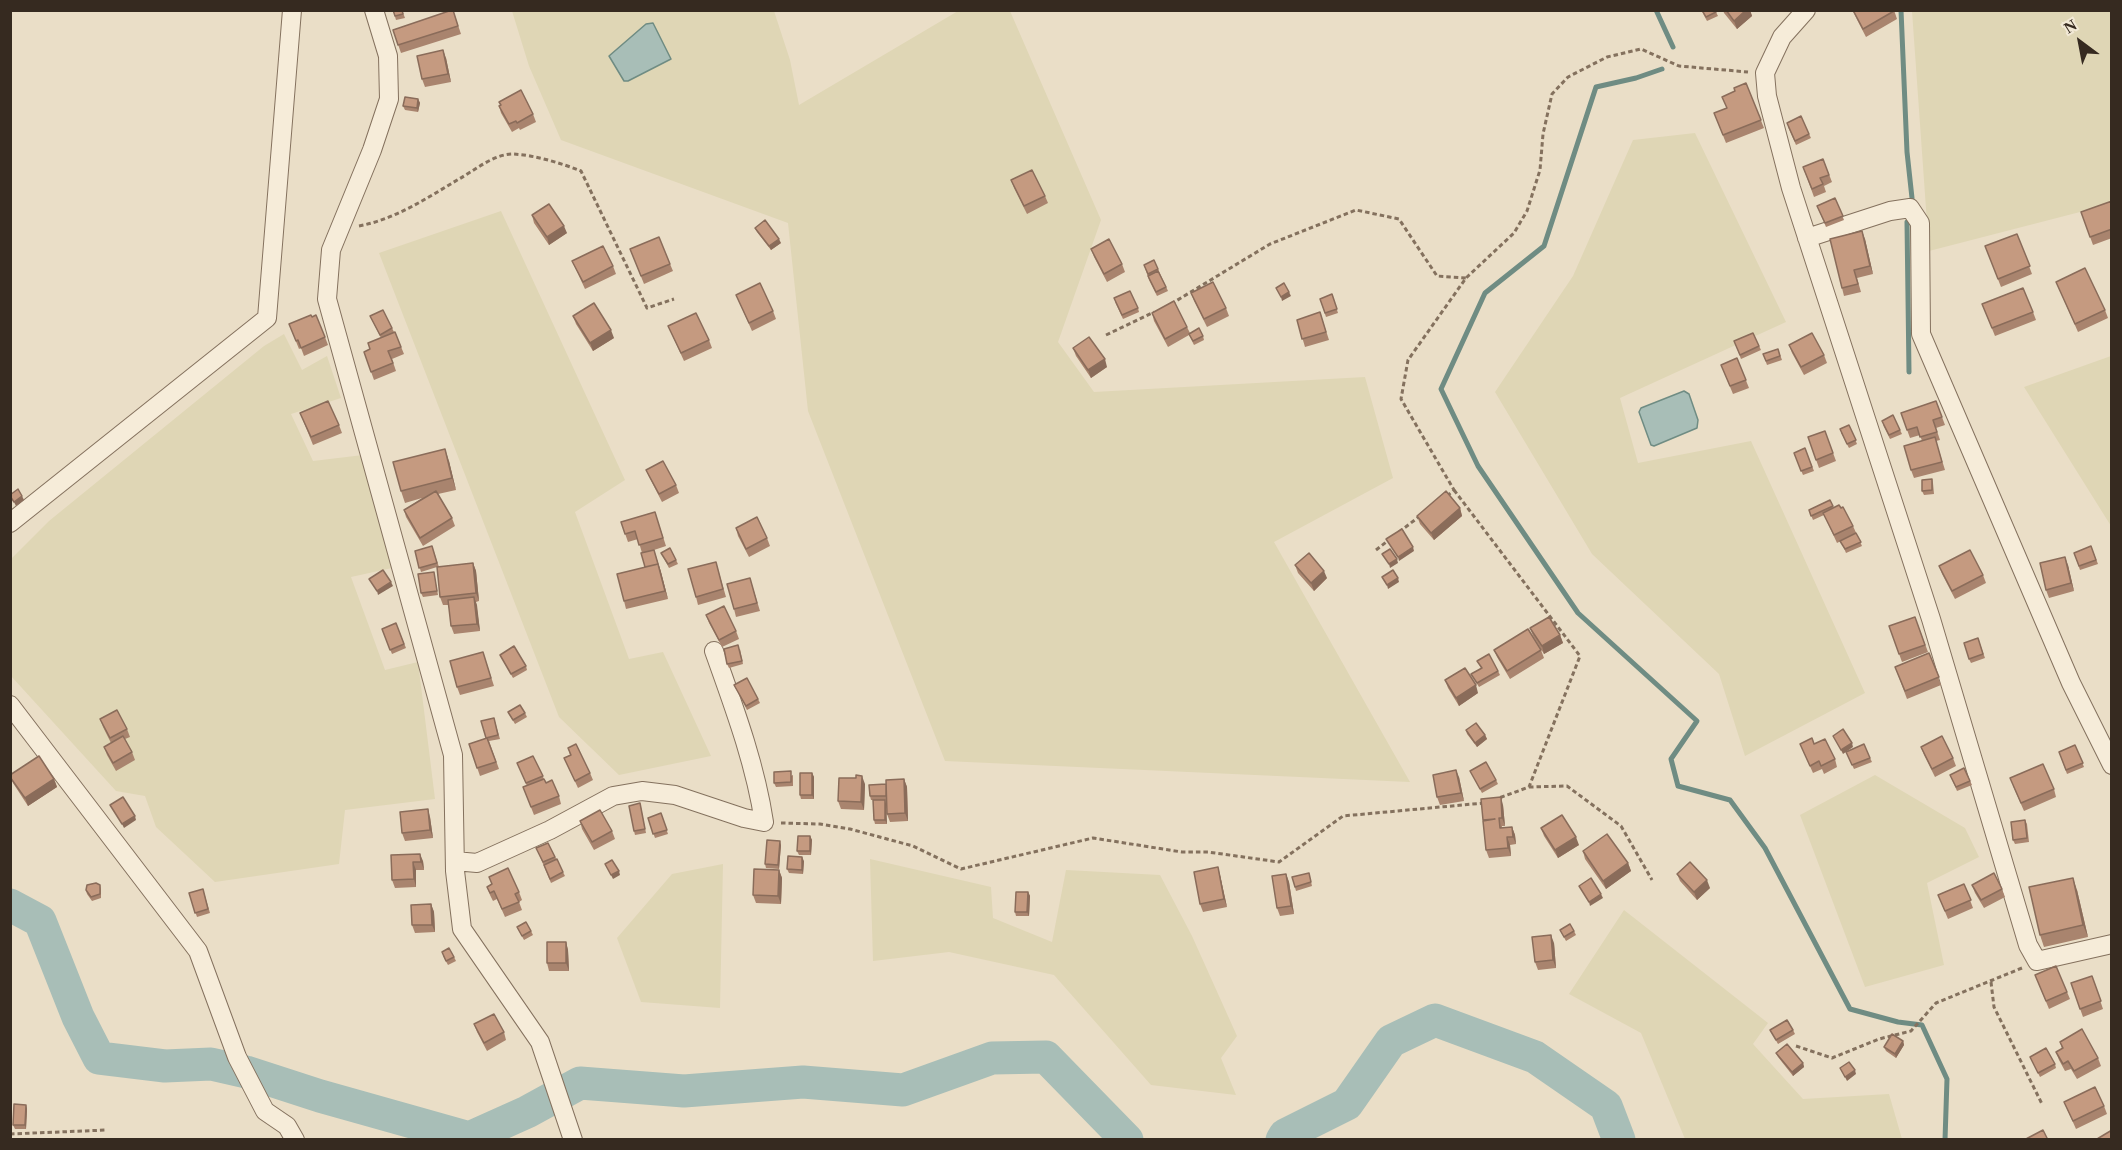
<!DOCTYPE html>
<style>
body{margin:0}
#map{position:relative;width:2122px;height:1150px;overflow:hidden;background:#eadec7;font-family:"Times New Roman",serif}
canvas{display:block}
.frame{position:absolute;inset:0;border:12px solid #362a20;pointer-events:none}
.north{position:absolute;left:2050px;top:12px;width:60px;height:60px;-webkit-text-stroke:4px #f2e9d6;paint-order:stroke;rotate:328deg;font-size:16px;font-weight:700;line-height:24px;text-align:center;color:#362a20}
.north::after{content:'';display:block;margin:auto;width:21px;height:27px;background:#362a20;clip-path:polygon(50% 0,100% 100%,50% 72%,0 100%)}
</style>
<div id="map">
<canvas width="2122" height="1150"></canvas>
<div class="frame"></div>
<div class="north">N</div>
</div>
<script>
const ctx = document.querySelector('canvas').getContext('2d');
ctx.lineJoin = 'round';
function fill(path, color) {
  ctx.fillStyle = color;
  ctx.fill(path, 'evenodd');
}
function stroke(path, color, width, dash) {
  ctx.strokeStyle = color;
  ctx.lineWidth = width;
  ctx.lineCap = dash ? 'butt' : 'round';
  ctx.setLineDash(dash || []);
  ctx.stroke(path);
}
const farmland = new Path2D(`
 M512,11H774L790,60L799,105L958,11H1010L1101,220L1058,342L1094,392L1365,377L1393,478L1274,542L1410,782L945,761L808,411L788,223L561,140L529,66Z
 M1912,11H2111V204L1929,251Z
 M1695,133L1786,322L1620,398L1638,463L1751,441L1865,693L1745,756L1719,674L1592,554L1495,392L1573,276L1633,140Z
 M501,211L625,480L575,512L629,659L663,652L711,756L619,775L559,717L379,253Z
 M284,334L302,370L327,356L341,398L291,414L313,461L363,455L392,568L351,577L385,670L418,662L435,799L345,810L339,864L215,882L156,827L145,796L116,791L11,676L10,560L49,521L264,346Z
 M2111,356H2112L2111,526L2024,387Z
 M1875,775L1965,828L1979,857L1927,883L1944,965L1865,987L1800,815Z
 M870,859L991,887L993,918L1052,942L1066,870L1160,875L1192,936L1237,1036L1221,1058L1236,1095L1151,1085L1054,975L949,952L873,961Z
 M723,864L720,1008L641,1002L617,938L672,874Z
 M1624,910L1768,1023L1753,1044L1803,1099L1889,1094L1902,1139H1685L1641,1033L1569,994Z`);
const water = new Path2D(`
 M653,23L671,59L628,81H624L609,56L646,24Z
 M1684,391L1689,394L1698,420L1697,428L1654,446L1651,445L1639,412L1641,408Z`);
const stream = new Path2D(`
 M1656,10L1673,47
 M1901,10L1907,152L1912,198
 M1662,69L1636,78L1596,87L1544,246L1485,293L1441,389L1478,466L1578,613L1697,721L1671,759L1678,786L1730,800L1765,848L1850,1009L1898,1022L1922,1025L1947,1079L1945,1140
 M1907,222L1909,372`);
const river = new Path2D(`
 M10,905L40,921L78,1017L99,1058L165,1066L211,1064L246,1072L320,1096L469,1138L527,1112L580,1083L684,1091L803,1082L903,1090L992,1058L1046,1057L1127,1140
 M1282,1140L1285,1135L1347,1104L1391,1041L1435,1020L1535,1057L1606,1106L1619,1140`);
const path = new Path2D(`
 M359,226C396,219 427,198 459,179C475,170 494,154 513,154C534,155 561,163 581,171L647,308L674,299
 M1171,304L1270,244L1356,210L1399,219L1437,276L1466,278
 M1106,335L1154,312
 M1454,490L1580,656L1529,787L1499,798
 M1447,496L1454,490L1401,399L1408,360L1466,278L1514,233L1527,211L1540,170L1543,134L1552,94L1568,77L1607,57L1641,49L1679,66L1748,72
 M1399,532L1420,516
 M1376,550L1389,540
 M1529,787L1567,786L1621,826L1652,880
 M781,823L820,824L850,829L913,846L961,869L1093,838L1182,852H1208L1279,862L1343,816L1484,803
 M1991,982L1994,1007L2042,1104
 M1796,1046L1832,1058L1879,1039L1911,1031L1936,1003L2022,968
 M10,1134L106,1130`);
const minor = new Path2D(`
 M374,10L388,56L389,99L372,150L331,250L327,299L453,755L455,871L462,929L540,1042L573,1140
 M1806,10L1782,37L1765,73L1767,96L1791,188L1931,619L2028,945L2037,961L2112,944
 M1807,238L1890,211L1910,208L1920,223L1921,334L2071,683L2112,765
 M10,523L267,318L292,10
 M10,705L198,951L237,1057L265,1111L287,1126L295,1140
 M455,861L477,863L550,830L613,796L642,791L675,795L744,818L764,822C755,763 734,707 714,651`);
const wall = new Path2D(`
 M393,10H402L405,18L396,20Z
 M453,10L461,34L401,53L393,30Z
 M1701,10H1715L1718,16L1707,21Z
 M1723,10H1750L1752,16L1737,29L1724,13Z
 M1852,10H1894L1897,19L1866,37Z
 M446,58L451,82L425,87L422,79Z
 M1746,83L1764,128L1726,143L1714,113L1727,108L1735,91Z
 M418,99L420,103L418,112L405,110L403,106Z
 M500,105L533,114L536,122L520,130L519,128L512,132L501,113L499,106Z
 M1788,127L1809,134L1811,138L1796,145Z
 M1823,159L1832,182L1824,186L1826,192L1814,197L1803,167Z
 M1011,180L1045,196L1048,203L1027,214L1014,188Z
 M1835,198L1844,220L1826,227L1817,206Z
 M2112,201V238L2093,245L2081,212Z
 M532,215L567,233L549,245L534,223Z
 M755,228L781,243L771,250L757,232Z
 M2017,234L2032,274L2001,287L1985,246Z
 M1865,239L1873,274L1857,278L1861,292L1844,296L1842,288Z
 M630,249L670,264L673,271L644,284Z
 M1091,249L1122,264L1125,272L1107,282L1094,257Z
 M572,261L613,266L616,274L585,289Z
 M1144,265L1158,269L1168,291L1157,296L1149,280Z
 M2056,282L2105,310L2108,318L2078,332Z
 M1191,293L1226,308L1229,316L1207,327L1194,301Z
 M1332,294L1338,313L1326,317L1320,299Z
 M736,295L773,311L776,319L752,331Z
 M1115,302L1138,308L1139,312L1123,319Z
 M1982,304L2033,312L2036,320L1995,336Z
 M1320,312L1329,340L1305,347L1297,320Z
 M1152,313L1187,327L1190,333L1203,336L1204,340L1194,345L1189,335L1168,347L1154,321Z
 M370,316L392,328L394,332L390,335L395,332L404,354L392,359L396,371L374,380L364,352L370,349L381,338Z
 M573,316L614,338L593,351L576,324Z
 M289,324L325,337L328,345L304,356L301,348L299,349Z
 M668,326L709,340L712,348L684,361Z
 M1753,333L1761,350L1741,359L1734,341Z
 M1789,345L1824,355L1827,363L1804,375L1792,353Z
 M1073,348L1107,367L1091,378L1076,356Z
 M1778,349L1782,360L1767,365L1763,354Z
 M1737,358L1749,388L1733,394L1721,365Z
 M1936,401L1945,425L1936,428L1940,440L1936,441L1945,470L1914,478L1911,470L1922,441L1920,435L1910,438L1901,413Z
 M300,413L339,425L342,433L313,445Z
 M1849,425L1857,444L1849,448L1841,433Z
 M1883,425L1900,430L1902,434L1890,439Z
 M1825,431L1836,461L1819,468L1808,437Z
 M1805,448L1814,471L1803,475L1794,453Z
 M449,461L456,490L438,494L452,518L455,526L423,546L406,517L404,510L422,498L405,503L401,491Z
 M646,470L676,485L679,493L662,502L649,477Z
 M1932,479L1933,483L1934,494L1924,495L1922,491Z
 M1830,500L1833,508H1841L1853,526L1862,546L1846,553L1841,541L1837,543L1824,515L1813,520L1809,510Z
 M1460,508L1462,516L1434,540L1420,524L1417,516Z
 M655,512L666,546L654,550L661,572L668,599L626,609L624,601L645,567L642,553L638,539L628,542L621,522Z
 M736,528L767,538L770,546L749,557L738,536Z
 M432,546L439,567L473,563L476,571L479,601L476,602L480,631L454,634L451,626L449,605H443L440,597L437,567L421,572L415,551Z
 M2091,546L2098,564L2080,570L2074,553Z
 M661,553L676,560L678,564L669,568Z
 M716,562L726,597L698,605L696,597Z
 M1295,565L1327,578L1314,591L1298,573Z
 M2068,565L2074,591L2049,598L2046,590Z
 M1939,566L1983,575L1986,583L1955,599L1942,574Z
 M434,572L438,595L423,597L421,593Z
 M750,578L760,611L736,617L734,609Z
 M706,615L736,631L739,639L722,647L709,623Z
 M1915,617L1928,652L1902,662L1889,626Z
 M396,623L406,648L392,654L382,629Z
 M1530,628L1560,635L1563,643L1544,654L1533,636Z
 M1978,638L1985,658L1971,663L1969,659Z
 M740,649L743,664L729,668L727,664Z
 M1494,650H1541L1544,658L1510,679L1497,657Z
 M483,652L494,686L460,695L457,687Z
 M1929,653L1941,685L1907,699L1895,667Z
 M500,655L526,666L527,670L513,678Z
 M1477,661L1498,671L1500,675L1479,687L1471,674L1481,668Z
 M1445,680L1478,693L1459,706L1448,688Z
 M734,685L758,699L760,703L747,710Z
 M508,712L525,713L527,717L515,724Z
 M494,718L500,739L489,741L499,769L480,776L469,744L486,738Z
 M100,719L127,729L130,737L125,739L132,752L135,760L116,771L107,755L104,747L111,743L103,727Z
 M1466,730L1485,735L1487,739L1477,747L1467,734Z
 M1800,744L1835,759L1837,767L1824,774L1822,769L1813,773Z
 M2075,745L2084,767L2067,774L2059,752Z
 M1921,747L1953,758L1956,766L1935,777L1924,755Z
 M568,748L590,773L593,780L578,788L564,758L570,755Z
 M1846,752L1870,758L1872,762L1854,769Z
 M533,756L544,779L559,796L561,804L534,815L523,787L527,786L517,763Z
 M1964,768L1972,785L1957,791L1950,775Z
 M1470,771L1496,780L1498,784L1482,793Z
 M812,773L814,777V799H801L800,795Z
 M10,775L54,779L57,787L28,806L13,783Z
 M793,775V786L776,787L774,783Z
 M1459,777L1464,801L1440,805L1437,797Z
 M904,779L907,787L908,821L890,822L887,814V800H885L886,804L887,824H875L874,820L873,800H871L870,796L886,784Z
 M865,784L864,810L841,809L838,801Z
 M2013,786L2054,789L2056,797L2024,811Z
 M1503,805L1505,826H1502V828L1512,827L1515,835L1516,844L1510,845L1511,856L1489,858L1486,850L1483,820Z
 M641,807L646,833L635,835L634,831Z
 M661,813L668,834L655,838L648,818Z
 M430,817L433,838L405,841L402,833Z
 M2025,820L2027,824L2029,842L2015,844L2013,840Z
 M580,821L612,831L615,839L594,850L582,829Z
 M1541,828L1579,845L1558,858L1544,836Z
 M810,836L812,840L811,855H799L797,851Z
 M548,843L565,876L551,883L538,852Z
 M781,845L779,869L766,868L765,864Z
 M1583,851L1628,863L1631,871L1606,889L1585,859Z
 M391,855L423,861L424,870H416V887L395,888L392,880Z
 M804,861L803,874L789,873L787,869Z
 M779,870L782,878L781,904L756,903L753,895Z
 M1309,873L1312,886L1296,891L1292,877Z
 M1286,874L1289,882L1294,914L1280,916L1277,908Z
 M1677,874L1710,888L1697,900L1680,881Z
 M1220,875L1227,907L1203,912L1200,904Z
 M489,877L519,892L522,900L519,902L522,910L505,917L497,899L493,901L490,895L487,887L492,885Z
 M1964,884L1973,908L1948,919L1938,895Z
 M100,885L101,889V898L92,901L87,894L86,890Z
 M1972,885L2002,889L2005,897L1984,908L1975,893Z
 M203,889L210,913L197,917L189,893Z
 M2077,890L2088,937L2044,947L2040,935Z
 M1028,892L1030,896L1029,916H1016L1015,912Z
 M431,904L434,912L435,932L415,933L412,925Z
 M517,927L531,931L533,935L524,940Z
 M1560,930L1574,931L1576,935L1566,941Z
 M566,942L568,950L569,971H549L547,963Z
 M1554,943L1556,968L1538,970L1535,962Z
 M443,956L454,957L456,961L448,965Z
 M2035,975L2067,992L2070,999L2049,1009Z
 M2092,976L2103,1009L2083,1017L2071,983Z
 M474,1024L504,1032L506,1040L487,1051L477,1032Z
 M1770,1030H1793L1795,1034L1778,1044Z
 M1903,1041L1904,1045L1896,1058L1886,1051L1884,1047Z
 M2060,1042L2098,1058L2101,1066L2077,1079L2071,1069L2065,1071L2059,1060L2056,1052L2062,1049Z
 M1776,1053L1803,1063L1804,1067L1793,1076L1778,1057Z
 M2030,1057L2055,1064L2056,1068L2040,1077Z
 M2064,1102L2104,1106L2107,1114L2076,1129Z
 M26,1105L27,1109L26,1129H15L13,1125Z`);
const shadedWall = new Path2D(`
 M1746,10H1750L1752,16L1737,29L1734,21Z
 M443,50L446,58L451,82L448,74Z
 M418,99L420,103L418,112L417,108Z
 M564,226L567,233L549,245L547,237Z
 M1862,231L1865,239L1873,274L1870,266Z
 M779,239L781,243L771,250L769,246Z
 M1289,292L1291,296L1282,301L1281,297Z
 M611,330L614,338L593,351L590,343Z
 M1105,359L1107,367L1091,378L1088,370Z
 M445,449L449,461L456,490L452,478Z
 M22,496L24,500L16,506L14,502Z
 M1460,508L1462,516L1434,540L1431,533Z
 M1413,547L1414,551L1399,561L1398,557Z
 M654,550L661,572L668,599L665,591Z
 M2065,557L2068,565L2074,591L2071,583Z
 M1397,559L1398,563L1390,568L1389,564Z
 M473,563L476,571L479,601L476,593Z
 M1324,571L1327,578L1314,591L1311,583Z
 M1398,578L1399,582L1388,589L1387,585Z
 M391,582L393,586L378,595L377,591Z
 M474,597L477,605L480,631L477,624Z
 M1560,635L1563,643L1544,654L1542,646Z
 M1476,685L1478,693L1459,706L1456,698Z
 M1485,735L1487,739L1477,747L1475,743Z
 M1852,743L1853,747L1843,754L1841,750Z
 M1456,770L1459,777L1464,801L1461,793Z
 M812,773L814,777V799L812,795Z
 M862,776L865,784L864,810L861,802Z
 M54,779L57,787L28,806L25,798Z
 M904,779L907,787L908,821L905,813Z
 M1501,797L1503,805L1505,826L1502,818Z
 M885,800L886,804L887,824L885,820Z
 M428,809L430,817L433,838L430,830Z
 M135,816L136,820L124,828L122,824Z
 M1512,827L1515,835L1516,844L1513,837Z
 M810,836L812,840L811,855L810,851Z
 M1507,837L1510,845L1511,856L1508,848Z
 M1576,837L1579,845L1558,858L1555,850Z
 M780,841L781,845L779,869L778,865Z
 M420,854L423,861L424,870L421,862Z
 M802,857L804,861L803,874L802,870Z
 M413,862L416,870V887L414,879Z
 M1628,863L1631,871L1606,889L1603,881Z
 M1218,867L1220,875L1227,907L1224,899Z
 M779,870L782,878L781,904L778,896Z
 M619,871L620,875L613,879L611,875Z
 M1286,874L1289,882L1294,914L1291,906Z
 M2073,878L2077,890L2088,937L2083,925Z
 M1707,880L1710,888L1697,900L1694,892Z
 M1028,892L1030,896L1029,916L1027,912Z
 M1601,894L1603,898L1590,906L1589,902Z
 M431,904L434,912L435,932L432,925Z
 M1551,935L1554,943L1556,968L1553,960Z
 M566,942L568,950L569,971L566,963Z
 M1903,1041L1904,1045L1896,1058L1895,1054Z
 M1803,1063L1804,1067L1793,1076L1792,1072Z
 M1855,1070L1856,1074L1847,1081L1845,1077Z
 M26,1105L27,1109L26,1129L25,1125Z`);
const building = new Path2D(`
 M393,10H402L403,14L395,16Z
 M452,10H453L458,26L398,45L393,30Z
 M1702,10H1715L1716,12L1706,17Z
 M1726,10H1746L1734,21Z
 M1853,10H1894V11L1863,29Z
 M443,50L448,74L422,79L417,56Z
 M1746,83L1761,120L1723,135L1714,113L1727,108L1722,97L1735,91L1734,88Z
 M521,90L533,114L517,123L516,121L509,124L499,106L501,105L499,102Z
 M405,97L418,99L417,108L403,106Z
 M1801,116L1809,134L1795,141L1787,123Z
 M1823,159L1829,175L1820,178L1823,184L1812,189L1803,167Z
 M1032,170L1045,196L1024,206L1011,180Z
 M1835,198L1843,216L1825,223L1817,206Z
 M2112,201V229L2090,237L2081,212Z
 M549,204L564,226L547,237L532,215Z
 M765,220L779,239L769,246L755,228Z
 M1862,231L1870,266L1854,270L1858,284L1842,288L1830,239Z
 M2017,234L2030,266L1998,279L1985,246Z
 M659,237L670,264L641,276L630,249Z
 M1109,239L1122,264L1104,274L1091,249Z
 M603,246L613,266L583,282L572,261Z
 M1154,260L1158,269L1148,274L1144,265Z
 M2085,268L2105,310L2075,324L2056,282Z
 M1158,271L1166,287L1156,292L1148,276Z
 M1213,282L1226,308L1204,319L1191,293Z
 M760,283L773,311L749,323L736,295Z
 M1284,283L1289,292L1281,297L1276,288Z
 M2023,288L2033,312L1992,328L1982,304Z
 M1130,291L1138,308L1122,315L1114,298Z
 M1332,294L1337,309L1325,313L1320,299Z
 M1174,301L1187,327L1165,339L1152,313Z
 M594,303L611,330L590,343L573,316Z
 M383,310L392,328L380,335L370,316Z
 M1320,312L1326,332L1302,339L1297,320Z
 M696,313L709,340L681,353L668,326Z
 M311,315L312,317L316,315L325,337L301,348L298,340L296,341L289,324Z
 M1199,328L1203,336L1193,341L1189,334Z
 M395,332L401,347L388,351L393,363L371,372L364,352L370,349L368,343Z
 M1753,333L1759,346L1740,355L1734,341Z
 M1812,333L1824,355L1801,367L1789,345Z
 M1089,337L1105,359L1088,370L1073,348Z
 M1778,349L1780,356L1766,361L1763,354Z
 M1737,358L1746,380L1730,386L1721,365Z
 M328,401L339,425L311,437L300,413Z
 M1936,401L1942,417L1933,420L1937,432L1920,437L1917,427L1907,430L1901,413Z
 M1893,415L1900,430L1889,435L1882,421Z
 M1849,425L1856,440L1847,444L1840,429Z
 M1825,431L1833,453L1816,460L1808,437Z
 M1935,437L1942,462L1911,470L1904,446Z
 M1805,448L1812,467L1801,471L1794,453Z
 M445,449L452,478L401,491L393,462Z
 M663,461L676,485L659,494L646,470Z
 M1932,479V490L1922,491V480Z
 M18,489L22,496L14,502L10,496V495Z
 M436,491L452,518L420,538L404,510Z
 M1446,491L1460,508L1431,533L1417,516Z
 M1830,500L1833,506L1811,516L1809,510Z
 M1839,505L1841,508L1843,507L1853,526L1834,535L1823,513Z
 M655,512L663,538L639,545L635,531L625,534L621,522Z
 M757,517L767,538L746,549L736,528Z
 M1402,529L1413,547L1398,557L1386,539Z
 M1856,533L1861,542L1845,549L1840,541Z
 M432,546L437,563L419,568L415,551Z
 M2091,546L2096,560L2079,566L2074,553Z
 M670,548L676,560L668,564L661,553Z
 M1390,549L1397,559L1389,564L1382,554Z
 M654,550L658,564L645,567L641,553Z
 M1970,550L1983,575L1952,591L1939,566Z
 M1309,553L1324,571L1311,583L1295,565Z
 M2065,557L2071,583L2046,590L2040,563Z
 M716,562L723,589L696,597L688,569Z
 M473,563L476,593L440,597L437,567Z
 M658,564L665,591L624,601L617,574Z
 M383,570L391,582L377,591L369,579Z
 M1393,570L1398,578L1387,585L1382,577Z
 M434,572L437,591L421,593L418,574Z
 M750,578L757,603L734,609L727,584Z
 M474,597L477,624L451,626L448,600Z
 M724,606L736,631L719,640L706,615Z
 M1549,617L1560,635L1542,646L1530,628Z
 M1915,617L1925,645L1899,654L1889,626Z
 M396,623L404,644L390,650L382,629Z
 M1528,629L1541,650L1507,671L1494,650Z
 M1978,638L1983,654L1969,659L1964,643Z
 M738,645L742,661L727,664L724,649Z
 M514,646L526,666L511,674L500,655Z
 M483,652L491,678L457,687L450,661Z
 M1929,653L1939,677L1905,691L1895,667Z
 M1489,654L1498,671L1477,683L1471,674L1482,668L1477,661Z
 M1465,668L1476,685L1456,698L1445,680Z
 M747,678L758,699L746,706L734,685Z
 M520,705L525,713L513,720L508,712Z
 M117,710L127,729L110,738L100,719Z
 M494,718L498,735L486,738L481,721Z
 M1476,723L1485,735L1475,743L1466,730Z
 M1843,729L1852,743L1841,750L1833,736Z
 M123,736L132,752L113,763L104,747Z
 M1942,736L1953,758L1932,769L1921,747Z
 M487,738L496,762L477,768L469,744Z
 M1812,738L1814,744L1825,739L1835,759L1821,766L1819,761L1810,766L1800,744Z
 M576,744L590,773L575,781L564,758L571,755L568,748Z
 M1864,744L1870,758L1852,765L1846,752Z
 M2075,745L2083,763L2066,770L2059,752Z
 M39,756L54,779L25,798L10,777V775Z
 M533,756L543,776L526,783L517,763Z
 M1486,762L1496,780L1480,789L1470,771Z
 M2043,764L2054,789L2021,803L2010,778Z
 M1964,768L1970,781L1956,787L1950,775Z
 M1456,770L1461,793L1437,797L1433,775Z
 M791,771V782L774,783V772Z
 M800,773H812V795H800Z
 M856,775L862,776L861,802L838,801L839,778H856Z
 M544,779L546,783L552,780L559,796L531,807L523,787Z
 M904,779L905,813L887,814L886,780Z
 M886,784V796H870L869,785Z
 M123,797L135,816L122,824L110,805Z
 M1501,797L1502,818H1499L1500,828L1512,827L1513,837H1507L1508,848L1486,850L1483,821L1495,819L1483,820L1481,799Z
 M873,800H885V820H874Z
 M640,803L645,829L634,831L629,806Z
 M428,809L430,830L402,833L400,812Z
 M600,810L612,831L592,842L580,821Z
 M661,813L667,830L653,834L648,818Z
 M1562,815L1576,837L1555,850L1541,828Z
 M2025,820L2027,838L2013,840L2011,822Z
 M1607,834L1628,863L1603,881L1583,851Z
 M798,836H810V851H797Z
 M767,840L780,841L778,865L765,864Z
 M548,843L555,857L543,862L536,848Z
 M420,854L421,862H413L414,879L392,880L391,855Z
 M788,856L802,857V870L787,869Z
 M557,859L563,872L550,879L544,865Z
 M612,860L619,871L611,875L605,864Z
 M1690,862L1707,880L1694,892L1677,874Z
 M1218,867L1224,899L1200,904L1194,872Z
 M508,868L519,892L515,894L519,902L502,909L494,891L490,893L487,887L492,884L489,877Z
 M754,869L779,870L778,896L753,895Z
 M1309,873L1311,882L1295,887L1292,877Z
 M1994,873L2002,889L1981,900L1972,885Z
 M1286,874L1291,906L1277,908L1272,876Z
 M1591,878L1601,894L1589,902L1579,886Z
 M2073,878L2083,925L2040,935L2029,887Z
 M96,883L100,885V894L91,897L86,890L87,885Z
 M1964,884L1971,900L1945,911L1938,895Z
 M203,889L208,909L195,913L189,893Z
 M1016,892H1028L1027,912H1015Z
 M431,904L432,925H412L411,905Z
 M526,922L531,931L522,936L517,927Z
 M1570,924L1574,931L1564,937L1560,930Z
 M1551,935L1553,960L1535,962L1532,937Z
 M547,942H566V963H547Z
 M449,948L454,957L446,961L442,952Z
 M2056,966L2067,992L2046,1001L2035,975Z
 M2092,976L2101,1001L2080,1009L2071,983Z
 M494,1014L504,1032L484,1043L474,1024Z
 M1787,1020L1793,1030L1776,1040L1770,1030Z
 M2082,1029L2098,1058L2074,1071L2068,1061L2063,1064L2056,1052L2063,1048L2060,1042Z
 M1892,1034L1903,1041L1895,1054L1884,1047Z
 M1787,1044L1803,1063L1792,1072L1776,1053Z
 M2046,1048L2055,1064L2038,1073L2030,1057Z
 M1849,1062L1855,1070L1845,1077L1840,1068Z
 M2095,1087L2104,1106L2073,1121L2064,1102Z
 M14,1104L26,1105L25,1125H13Z
 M2043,1130L2048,1140H2024Z
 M2112,1130V1140H2097V1139Z`);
fill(farmland, '#dfd6b5');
fill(water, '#a8beb7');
stroke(water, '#6f8c83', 1.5);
stroke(stream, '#6f8c83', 5);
stroke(river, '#a8beb7', 33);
stroke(minor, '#84715e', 20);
stroke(path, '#84715e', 3, [4.5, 3]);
stroke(minor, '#f6ecd9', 18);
fill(wall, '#a9846e');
fill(shadedWall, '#8a6c5a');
fill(building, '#c59a80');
stroke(building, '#8a6c5a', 1.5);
</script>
